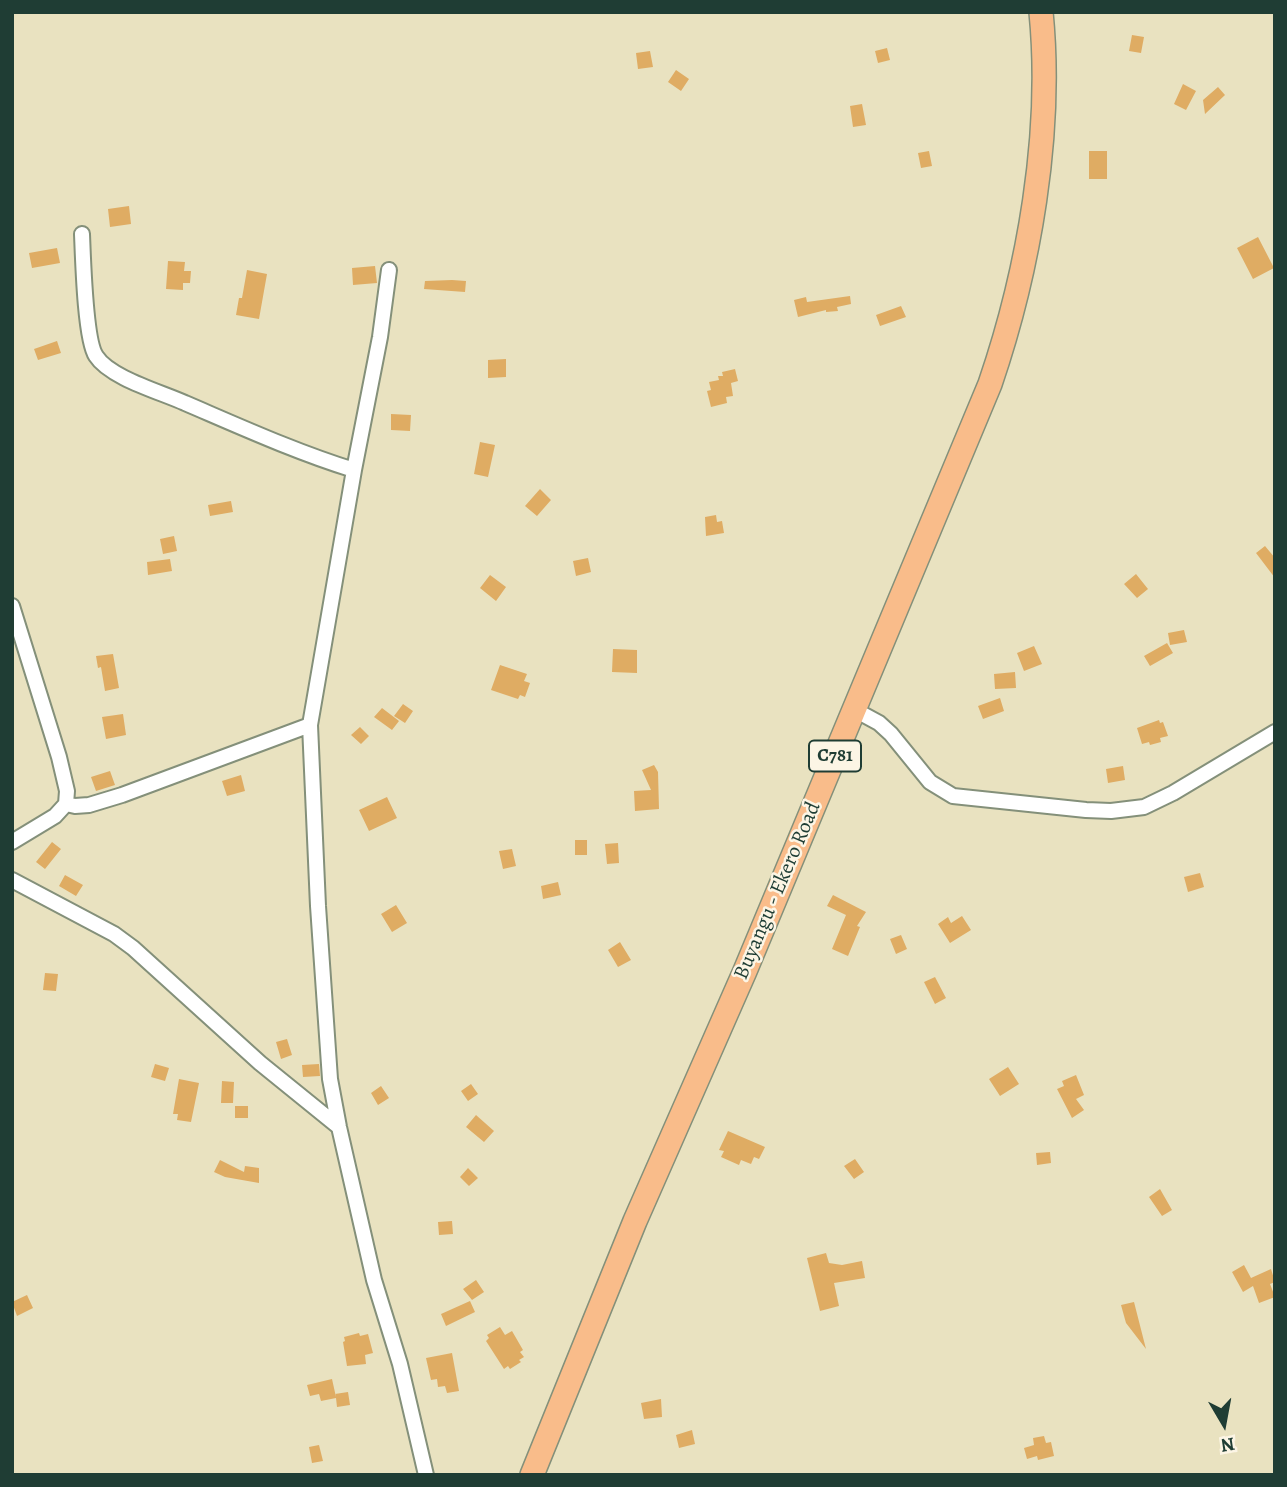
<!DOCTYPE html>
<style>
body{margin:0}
#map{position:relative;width:1287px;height:1487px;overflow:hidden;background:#e9e2c0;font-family:Alegreya,serif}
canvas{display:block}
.frame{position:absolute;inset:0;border:14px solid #1f3d34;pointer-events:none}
.north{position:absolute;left:1189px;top:1389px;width:70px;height:70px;-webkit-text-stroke:5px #fcf5e5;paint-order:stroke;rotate:170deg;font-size:19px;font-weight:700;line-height:28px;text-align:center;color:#1f3d34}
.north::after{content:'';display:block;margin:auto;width:24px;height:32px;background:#1f3d34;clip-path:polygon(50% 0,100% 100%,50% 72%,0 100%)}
</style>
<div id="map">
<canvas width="1287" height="1487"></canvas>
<div class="frame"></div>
<div class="north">N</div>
</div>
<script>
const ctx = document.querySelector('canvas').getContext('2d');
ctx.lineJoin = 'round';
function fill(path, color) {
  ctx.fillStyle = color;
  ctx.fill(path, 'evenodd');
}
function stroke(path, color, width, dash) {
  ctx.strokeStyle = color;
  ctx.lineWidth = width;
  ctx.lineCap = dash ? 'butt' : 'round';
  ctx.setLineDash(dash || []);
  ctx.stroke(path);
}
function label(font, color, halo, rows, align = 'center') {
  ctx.font = font + ' Alegreya,serif';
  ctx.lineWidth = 5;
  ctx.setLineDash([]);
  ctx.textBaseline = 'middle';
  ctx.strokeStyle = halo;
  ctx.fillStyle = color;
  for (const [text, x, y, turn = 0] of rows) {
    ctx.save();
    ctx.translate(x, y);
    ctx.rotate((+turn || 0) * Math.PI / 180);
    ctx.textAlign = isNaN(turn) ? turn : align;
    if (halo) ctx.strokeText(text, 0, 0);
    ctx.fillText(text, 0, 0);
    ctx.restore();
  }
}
const building = new Path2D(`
 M1132,35L1144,37L1141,53L1129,51Z
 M887,48L890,60L878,63L875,51Z
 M650,51L653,67L638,69L636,53Z
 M676,70L689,79L681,91L668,82Z
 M1183,84L1196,91L1186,110L1174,104Z
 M1218,87L1225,95L1205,114L1203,100Z
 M862,104L866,125L853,127L850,106Z
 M929,151L932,166L921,168L918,153Z
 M1089,151H1107V179H1089Z
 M129,206L131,224L110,227L108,209Z
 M1258,237L1274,268L1253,279L1237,248Z
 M57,248L60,263L32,268L29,253Z
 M168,261L185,262L184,271H191L190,283H183V290L166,289Z
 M375,266L377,283L353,285L352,268Z
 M247,270L267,274L259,319L236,315L239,298H242Z
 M452,280L466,281L465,292L424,289L425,281Z
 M850,296L851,304L837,307L838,311L826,312V310L798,317L794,300L806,297L807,302Z
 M901,306L906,317L880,326L876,315Z
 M57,341L61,353L38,360L34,349Z
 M506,359V377L488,378V360Z
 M735,369L738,381L731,383L733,396L726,397L727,403L711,407L707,391L711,390L709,382L719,380L718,376H723L722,372Z
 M391,414L411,415L410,431L391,430Z
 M480,442L495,445L488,477L474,474Z
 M540,489L551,500L537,516L525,506Z
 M231,501L233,512L210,516L208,505Z
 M716,515L717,522L722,521L724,533L706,536L705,517Z
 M174,536L177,551L163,554L160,539Z
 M1265,546L1275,558V578L1256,553Z
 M588,558L591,572L576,576L573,561Z
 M170,559L172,571L148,575L147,562Z
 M1136,574L1148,589L1137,598L1124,584Z
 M490,575L506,587L496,601L480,588Z
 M1184,630L1187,642L1170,645L1168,633Z
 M1167,643L1173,653L1150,666L1144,656Z
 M1034,646L1042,664L1024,671L1017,653Z
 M613,649L637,650V673L612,672Z
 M113,654L119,688L105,691L101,667L98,668L96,656Z
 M500,665L527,674L524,681L530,683L525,697L520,695L518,699L491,690Z
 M1015,672L1016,688L995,689L994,674Z
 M1000,698L1004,711L983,719L978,706Z
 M403,704L413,711L405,723L394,716Z
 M382,708L399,721L392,730L374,717Z
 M123,714L126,735L106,739L102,717Z
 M1159,720L1160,723L1163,722L1168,736L1160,738L1161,742L1150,745L1149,742L1142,744L1137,728Z
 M360,727L369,736L361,744L351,735Z
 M654,765L658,772L659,809L635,811L634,791L651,790L642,770Z
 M1123,766L1125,780L1108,783L1106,769Z
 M110,771L115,785L96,791L91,777Z
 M241,775L245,791L227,796L222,781Z
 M387,797L397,818L369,831L359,810Z
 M575,840H587V855H575Z
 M52,842L61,849L45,869L36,862Z
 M618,843L619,863L607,864L605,844Z
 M512,849L516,866L503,869L499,851Z
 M1200,873L1204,887L1188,892L1184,877Z
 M65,875L83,885L76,896L59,886Z
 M558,882L561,895L543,899L541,886Z
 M833,895L866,912L857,926L860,927L848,956L832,949L846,915L827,906Z
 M396,905L407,923L392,932L381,914Z
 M962,916L971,930L950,943L938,924L948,917L951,923Z
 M901,935L907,949L896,954L890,939Z
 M620,942L631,960L618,967L608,950Z
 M45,973L58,974L56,991L43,990Z
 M935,977L946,998L935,1004L924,982Z
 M287,1039L292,1055L281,1059L276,1042Z
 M155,1064L169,1068L165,1081L151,1077Z
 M319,1064L320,1076L303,1077L302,1065Z
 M1008,1067L1019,1084L1000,1096L989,1079Z
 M1076,1075L1084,1095L1076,1099L1084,1110L1072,1118L1057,1089L1064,1086L1062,1081Z
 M179,1079L199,1083L191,1122L177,1120L178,1114H173Z
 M222,1081L234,1082L233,1103H221Z
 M471,1084L478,1094L468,1101L461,1091Z
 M381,1086L389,1098L378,1105L371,1093Z
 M235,1106H248V1118H235Z
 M476,1115L494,1131L484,1142L466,1127Z
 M728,1131L765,1147L759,1159L754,1157L751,1164L741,1160L739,1165L721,1157L724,1151L719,1150Z
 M1050,1152L1051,1163L1037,1165L1036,1153Z
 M855,1159L864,1172L854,1179L844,1166Z
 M220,1160L244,1172L245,1166L259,1168V1183L225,1177L214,1172Z
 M468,1168L478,1178L469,1186L460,1177Z
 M1160,1189L1172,1210L1162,1216L1149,1197Z
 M452,1221L453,1234L439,1235L438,1222Z
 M826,1253L829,1263L842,1265L862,1261L865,1278L834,1283L839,1306L820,1311L807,1258Z
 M1244,1265L1251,1278L1271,1269L1275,1282L1270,1284L1275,1297L1259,1303L1253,1286L1243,1292L1232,1272Z
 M476,1280L484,1292L472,1300L463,1289Z
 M27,1295L33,1308L17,1316L12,1302Z
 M470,1301L475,1312L446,1326L441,1314Z
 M1134,1302L1146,1349L1126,1323L1121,1305Z
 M500,1327L505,1335L512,1331L523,1350L520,1352L524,1357L519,1360L521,1362L510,1369L508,1366L504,1369L486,1341L489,1338L487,1335Z
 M359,1333L360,1336L368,1334L373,1353L365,1355L366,1364L347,1366L343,1342L345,1341L344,1337Z
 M452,1353L459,1391L447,1393L445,1386L438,1387L437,1379L431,1380L426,1358Z
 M332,1379L336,1397L335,1394L348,1392L350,1405L337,1407L336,1398L321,1401L319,1394L310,1396L307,1385Z
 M661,1399L662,1417L644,1419L641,1403Z
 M692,1430L695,1444L679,1448L676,1435Z
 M1044,1436L1046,1443L1051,1442L1054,1456L1038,1460L1037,1456L1027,1459L1024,1448L1034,1445L1033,1438Z
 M319,1445L323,1461L312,1463L309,1447Z`);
const street = new Path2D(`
 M82,234C83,257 85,340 96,356C110,378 161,392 185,403C241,427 296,452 354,470
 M389,270L380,337L354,470L310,725L318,906L330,1079L339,1127L374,1280L400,1364L426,1475
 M12,606L59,757L67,791L66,804
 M855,710L879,723L891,734L930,782L953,796L1086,810L1111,811L1144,807L1173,793L1275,732
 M12,842L55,816L66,804L75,806L89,805L122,795L310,725
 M12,880L114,934L133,948L260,1063L339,1127`);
const primary = new Path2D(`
 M532,1475L635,1221L745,971L990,384C1029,270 1053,133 1041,12`);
const shields = [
 [835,756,52]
];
const shieldNames = [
 ["C781",835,756]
];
const streetNames = [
 ["Buyangu - Ekero Road",778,891,-67]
];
fill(building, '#dfac63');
stroke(street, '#84907a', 18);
stroke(primary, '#84907a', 26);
stroke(street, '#fff', 14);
stroke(primary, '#f9bc8a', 23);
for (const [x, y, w] of shields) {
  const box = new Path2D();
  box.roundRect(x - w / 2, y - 15.5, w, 31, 5);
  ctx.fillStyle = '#fcf5e5';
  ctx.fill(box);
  stroke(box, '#1f3d34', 2);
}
label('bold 19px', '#1f3d34', null, shieldNames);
label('21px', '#1f3d34', '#fcf5e5', streetNames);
</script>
